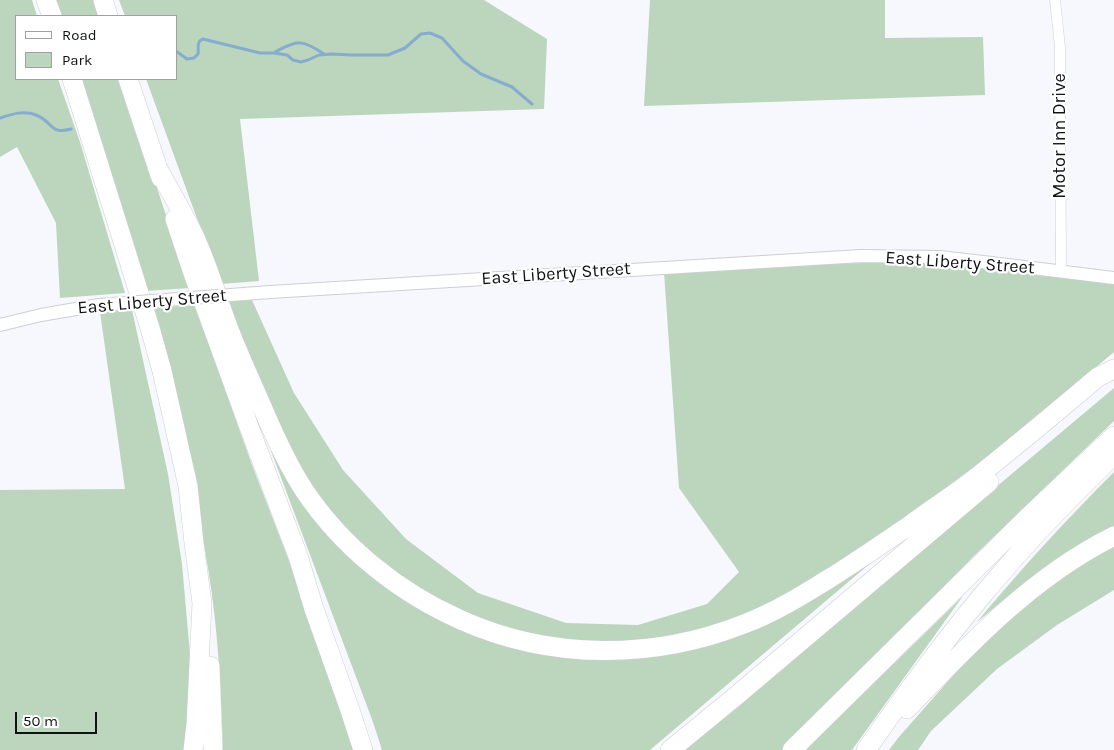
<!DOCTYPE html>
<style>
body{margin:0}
#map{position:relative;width:1114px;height:750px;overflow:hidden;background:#f6f8fd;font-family:Karla,sans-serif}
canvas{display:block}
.legend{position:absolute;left:15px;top:15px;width:162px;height:65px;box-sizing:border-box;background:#fff;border:1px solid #a0a0a1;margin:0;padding:6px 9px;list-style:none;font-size:15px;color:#111214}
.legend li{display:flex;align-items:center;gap:10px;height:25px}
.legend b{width:25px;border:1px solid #a0a0a1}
.scale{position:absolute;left:15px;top:712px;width:82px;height:22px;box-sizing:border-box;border:2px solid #111214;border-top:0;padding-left:6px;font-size:15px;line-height:18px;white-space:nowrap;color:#111214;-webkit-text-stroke:4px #fff;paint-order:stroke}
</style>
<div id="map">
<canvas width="1114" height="750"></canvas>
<ul class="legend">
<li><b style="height:6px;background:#fff"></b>Road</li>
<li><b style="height:14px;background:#bcd5bd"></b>Park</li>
</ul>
<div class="scale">50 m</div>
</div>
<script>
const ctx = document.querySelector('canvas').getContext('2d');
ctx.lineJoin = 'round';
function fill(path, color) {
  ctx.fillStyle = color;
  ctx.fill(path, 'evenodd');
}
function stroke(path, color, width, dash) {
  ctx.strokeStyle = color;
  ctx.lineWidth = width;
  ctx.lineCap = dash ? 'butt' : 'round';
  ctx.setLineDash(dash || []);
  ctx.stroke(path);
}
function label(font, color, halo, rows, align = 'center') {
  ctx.font = font + ' Karla,sans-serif';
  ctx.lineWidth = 4.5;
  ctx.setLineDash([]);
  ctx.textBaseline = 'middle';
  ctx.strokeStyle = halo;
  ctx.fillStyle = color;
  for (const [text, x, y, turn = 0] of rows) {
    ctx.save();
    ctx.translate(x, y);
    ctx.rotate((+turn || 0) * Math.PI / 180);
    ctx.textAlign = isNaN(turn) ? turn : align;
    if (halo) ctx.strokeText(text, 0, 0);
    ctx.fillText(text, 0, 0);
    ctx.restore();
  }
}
const green = new Path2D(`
 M0,0H32L37,16H16V79H58L80,142L125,293L60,298L56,223L17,147L0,157Z
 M53,0H96L101,16H59Z
 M119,0H484L547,39L544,109L240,119L259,281L221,284L146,79H176V16H125Z
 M650,0H885V38L983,37L985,95L644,106Z
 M79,79H121L190,288L145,291Z
 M900,262L973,266L1114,284V352L999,448L902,521L804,585L762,610L709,631L609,644L536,637L475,619L418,590L362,547L328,511L300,470L276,426L228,301L252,300L294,393L343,470L406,539L478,593L566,623L638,625L707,604L739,572L679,488L664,272L828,264Z
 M195,305L252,465L266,501L308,610L354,750H223C221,689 218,628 208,568C194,481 171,395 151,308Z
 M132,310L168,474L182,564L190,654L188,717L185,750H0V490L125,489L100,312Z
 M1114,388V421L974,556L784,750H683Z
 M274,450L327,530L487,637L677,651L872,558L873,561L650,750H382L373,722L271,451Z
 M1114,472V526L1090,539L1029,579L977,622C1020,570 1066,520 1114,472Z
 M1114,545V590L1057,625L997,669L931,731L918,750H889L898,738L965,662L1038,593Z
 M963,596L852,750H805Z`);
const stream = new Path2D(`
 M176,51L187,59L194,58L198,54C199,47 196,42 203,39L260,53H274L287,55L293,60L301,62L308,60L319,55L332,54L351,55H388L405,48L421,34L430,33L442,38L463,61L481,74L512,87L532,104
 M275,52C298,40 302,39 324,54
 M0,118C12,114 24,110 36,115C54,122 49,135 71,129`);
const minor = new Path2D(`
 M1055,0L1060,47V72L1061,271`);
const tertiary = new Path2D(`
 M270,292L861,256L940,257L1000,264L1114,278
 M0,325L41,315L99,305`);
const motorway = new Path2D(`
 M46,0L52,16
 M103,0L108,16
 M72,79L150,328L162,371L188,486L194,543L202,603L196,725L193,750
 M128,79L161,178
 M157,167C166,184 176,201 185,218C190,227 195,237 199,247C211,275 219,304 230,332C240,358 252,383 263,409C275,437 287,464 304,490C342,547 398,592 461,620C550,660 653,660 744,624C776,612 806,593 835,575C860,559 885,542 910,525C934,507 960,491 983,472C1022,441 1060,409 1098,377L1114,369
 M175,219L194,276L252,435L298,556L314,609L349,707L363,750
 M210,666L213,750
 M907,709C969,644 1033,576 1114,536
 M670,750L736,696L989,482
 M792,750L1026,519L1114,436
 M866,750C903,698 940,646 981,597C1022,547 1067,500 1114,455`);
const tertiaryBridge = new Path2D(`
 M99,305L270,292`);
const streetNames = [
 ["Motor Inn Drive",1060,136,-90],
 ["East Liberty Street",960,263,4],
 ["East Liberty Street",556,274,-4],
 ["East Liberty Street",152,302,-5]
];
fill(green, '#bcd5bd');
stroke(stream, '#86acce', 3);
stroke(minor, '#cdcfd3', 11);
stroke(tertiary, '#cdcfd3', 14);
stroke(motorway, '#cdcfd3', 20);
stroke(minor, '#fff', 10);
stroke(tertiary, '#fff', 12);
stroke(motorway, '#fff', 19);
stroke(tertiaryBridge, '#cdcfd3', 14, []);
stroke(tertiaryBridge, '#fff', 12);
label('18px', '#111214', '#fff', streetNames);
</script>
